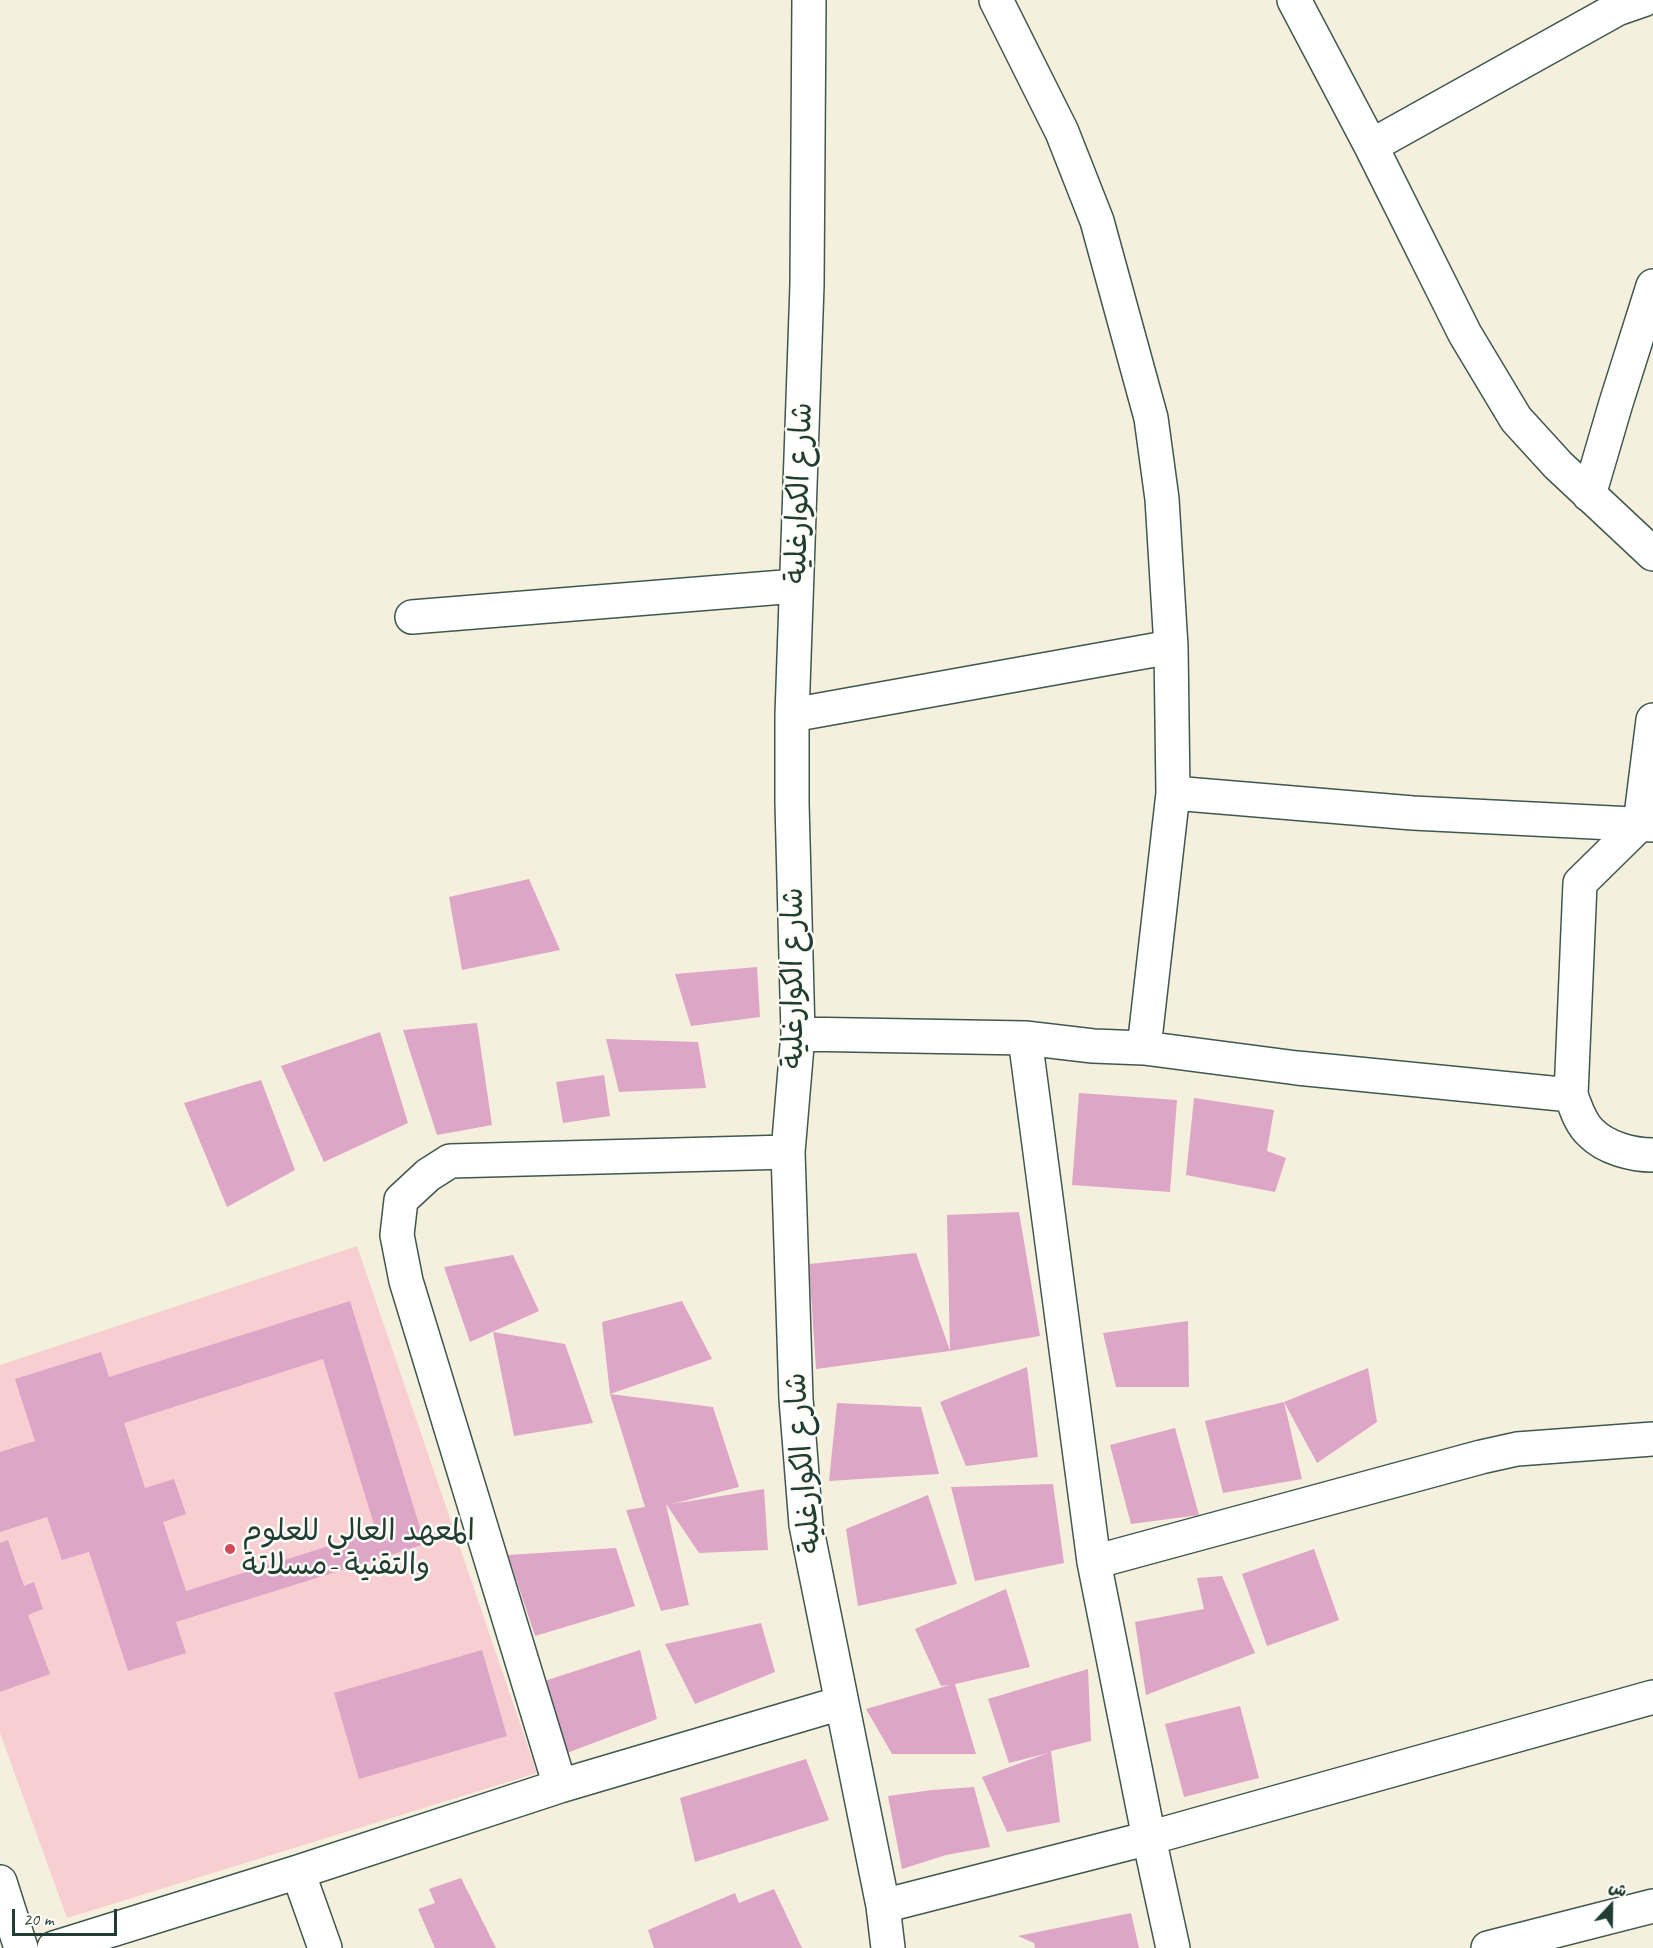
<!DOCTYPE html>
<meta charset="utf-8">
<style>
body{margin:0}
#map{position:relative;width:1653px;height:1948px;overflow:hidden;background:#f5f0dd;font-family:Caveat,"Playpen Sans Arabic",sans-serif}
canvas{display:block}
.north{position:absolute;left:1581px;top:1876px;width:60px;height:60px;-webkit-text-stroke:4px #fdfcf7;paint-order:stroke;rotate:22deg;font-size:16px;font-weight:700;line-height:24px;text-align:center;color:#1f3d34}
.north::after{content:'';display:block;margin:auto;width:21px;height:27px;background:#1f3d34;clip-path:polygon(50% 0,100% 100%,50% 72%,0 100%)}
.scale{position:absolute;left:12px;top:1909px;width:105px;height:27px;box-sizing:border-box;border:3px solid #1f3d34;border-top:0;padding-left:8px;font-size:18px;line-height:21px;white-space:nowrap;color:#1f3d34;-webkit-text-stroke:4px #fdfcf7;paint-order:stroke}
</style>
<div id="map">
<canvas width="1653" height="1948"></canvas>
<div class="north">ش</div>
<div class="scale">20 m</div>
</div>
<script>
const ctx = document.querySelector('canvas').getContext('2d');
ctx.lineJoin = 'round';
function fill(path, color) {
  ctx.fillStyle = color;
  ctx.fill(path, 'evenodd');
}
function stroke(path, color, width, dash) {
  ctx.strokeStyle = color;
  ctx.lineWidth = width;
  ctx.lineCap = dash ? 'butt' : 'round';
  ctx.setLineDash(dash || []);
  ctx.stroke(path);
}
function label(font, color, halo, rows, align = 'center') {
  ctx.font = font + ' Caveat,"Playpen Sans Arabic",sans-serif';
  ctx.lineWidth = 5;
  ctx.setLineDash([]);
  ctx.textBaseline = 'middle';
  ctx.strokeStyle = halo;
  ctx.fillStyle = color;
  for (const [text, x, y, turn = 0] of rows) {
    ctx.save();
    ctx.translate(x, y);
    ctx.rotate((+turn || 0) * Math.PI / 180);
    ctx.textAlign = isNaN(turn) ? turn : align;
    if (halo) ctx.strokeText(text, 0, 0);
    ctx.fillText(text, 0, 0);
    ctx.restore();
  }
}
const built = new Path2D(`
 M357,1246L537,1773L67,1918L0,1733V1365Z`);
const building = new Path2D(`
 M529,879L560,950L462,970L449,897Z
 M757,967L760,1017L691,1026L675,974Z
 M477,1023L492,1125L437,1135L403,1030Z
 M380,1032L408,1123L324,1162L281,1066Z
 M606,1039L698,1042L706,1088L619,1092Z
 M604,1075L610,1116L563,1123L556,1082Z
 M261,1080L295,1170L227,1207L184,1103Z
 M1079,1093L1177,1100L1170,1192L1072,1185Z
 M1194,1098L1274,1110L1267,1151L1286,1158L1275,1192L1186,1175Z
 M1019,1212L1040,1336L950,1351L947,1215Z
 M916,1253L950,1351L816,1369L809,1264Z
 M513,1255L539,1311L470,1342L444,1267Z
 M350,1301L425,1544L176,1622L186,1653L128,1671L89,1552L62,1560L47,1517L0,1532V1452L35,1441L15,1379L101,1352L109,1377ZM323,1359L376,1531L186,1591L163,1522L186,1514L174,1479L145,1488L124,1423Z
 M682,1301L712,1359L610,1394L602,1322Z
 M1188,1321L1189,1387H1116L1103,1333Z
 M493,1332L565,1344L593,1423L514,1436Z
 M1027,1367L1038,1457L966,1466L940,1402Z
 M1368,1368L1377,1422L1317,1463L1284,1402L1302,1479L1223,1493L1205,1421L1284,1402Z
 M610,1394L713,1407L739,1487L672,1504L764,1489L768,1550L699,1553L666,1504L689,1605L661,1611L626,1510L645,1507Z
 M837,1403L921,1407L939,1474L829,1481Z
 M1175,1428L1199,1515L1131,1524L1110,1445Z
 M1053,1484L1064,1563L975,1581L951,1487Z
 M928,1495L957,1584L858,1606L846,1529Z
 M8,1540L24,1586L34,1582L43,1609L28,1615L50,1674L0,1692V1543Z
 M616,1548L635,1606L535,1636L508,1555Z
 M1314,1549L1339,1620L1267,1646L1242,1574Z
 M1222,1576L1255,1653L1146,1695L1135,1622L1204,1609L1197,1578Z
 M1006,1589L1030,1667L955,1684L976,1754H892L866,1709L950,1685L941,1686L915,1629Z
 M761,1623L775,1672L695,1704L665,1644Z
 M482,1650L507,1736L359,1779L334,1693Z
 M640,1650L657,1719L567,1753L529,1686Z
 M1088,1669L1091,1741L1051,1751L1060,1822L1007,1832L982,1777L1048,1753L1009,1763L988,1699Z
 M1240,1706L1259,1778L1184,1797L1165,1724Z
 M806,1759L829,1820L695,1862L680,1798Z
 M974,1787L990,1847L946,1855L902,1869L888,1796L932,1790Z
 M461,1878L496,1948H435L418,1909L435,1903L429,1889Z
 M774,1889L802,1948H654L648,1930L735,1893L739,1903Z
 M1131,1913L1139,1948H1035L1034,1943L1018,1936Z`);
const street = new Path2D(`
 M809,0L807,285L792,715V803L798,1034L788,1152L796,1399L806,1525L883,1906L888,1948
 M996,0L1062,132L1097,221L1151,418L1162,499L1171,647L1173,793
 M1294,0L1371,146L1465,334L1516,419L1558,465L1653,554
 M1371,146L1617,9L1643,0
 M1589,495L1616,403L1653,286
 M412,617L796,586
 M792,715L1171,647
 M1653,720L1640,824L1580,883L1571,1095C1576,1108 1580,1123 1591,1133C1606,1148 1632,1155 1653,1155
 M798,1034L1025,1038L1093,1046L1144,1048L1297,1068L1571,1095
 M1025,1038L1094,1562L1149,1838L1173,1948
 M1144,1048L1173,793L1413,813L1653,825
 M1094,1562L1481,1457L1517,1449L1653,1439
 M560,1786L406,1281L397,1235L401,1200L428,1175L450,1161L788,1152
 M298,1872L325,1948
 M0,1882L21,1948
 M883,1906L1149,1838L1653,1697
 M54,1948L298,1872L560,1786L841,1703
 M1488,1948L1653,1906`);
const markers = [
 [230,1549,6,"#d1495b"]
];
const streetNames = [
 ["شارع الكوارغلية",800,493,-88],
 ["شارع الكوارغلية",794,978,-90],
 ["شارع الكوارغلية",804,1463,-95]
];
const poiNames = [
 ["المعهد العالي للعلوم",242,1532],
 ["والتقنية -مسلاتة",242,1566]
];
fill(built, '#f7cfd2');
fill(building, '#dda6c7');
stroke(street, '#3f584d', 36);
stroke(street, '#fff', 33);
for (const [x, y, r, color] of markers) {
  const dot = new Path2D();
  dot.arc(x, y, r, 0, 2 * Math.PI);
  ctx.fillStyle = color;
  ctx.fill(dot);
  stroke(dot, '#fdfcf7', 2);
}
label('30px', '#1f3d34', '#fdfcf7', streetNames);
label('30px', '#1f3d34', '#fdfcf7', poiNames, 'left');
</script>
